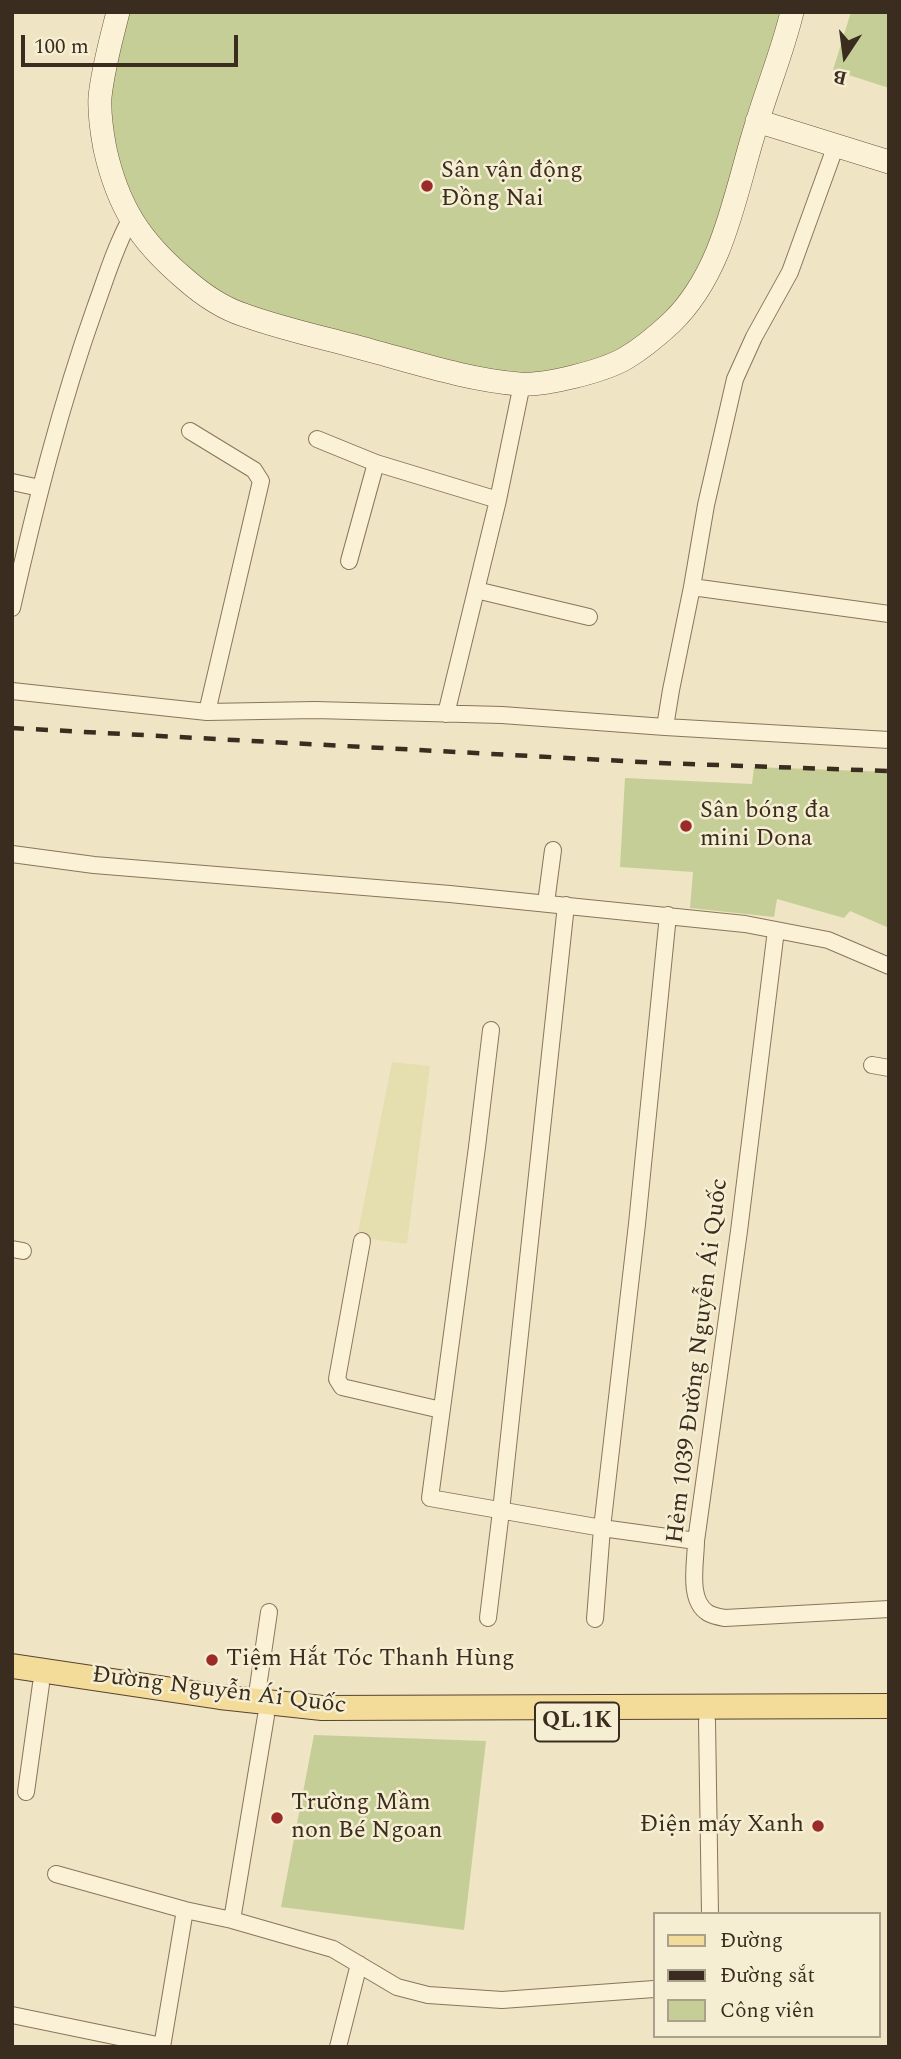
<!DOCTYPE html>
<meta charset="utf-8">
<style>
body{margin:0}
#map{position:relative;width:901px;height:2059px;overflow:hidden;background:#efe4c3;font-family:Spectral,serif}
canvas{display:block}
.frame{position:absolute;inset:0;border:14px solid #3a2c1e;pointer-events:none}
.legend{position:absolute;left:653px;top:1912px;width:228px;height:126px;box-sizing:border-box;background:#f6eed3;border:2px solid #aba08b;margin:0;padding:9px 12px;list-style:none;font-size:21px;color:#3a2c1e}
.legend li{display:flex;align-items:center;gap:14px;height:35px}
.legend b{width:35px;border:2px solid #aba08b}
.north{position:absolute;left:810px;top:21px;width:70px;height:70px;-webkit-text-stroke:5px #f6eed3;paint-order:stroke;rotate:193deg;font-size:19px;font-weight:700;line-height:28px;text-align:center;color:#3a2c1e}
.north::after{content:'';display:block;margin:auto;width:24px;height:32px;background:#3a2c1e;clip-path:polygon(50% 0,100% 100%,50% 72%,0 100%)}
.scale{position:absolute;left:21px;top:35px;width:217px;height:32px;box-sizing:border-box;border:4px solid #3a2c1e;border-top:0;padding-left:9px;font-size:21px;line-height:24px;white-space:nowrap;color:#3a2c1e;-webkit-text-stroke:5px #f6eed3;paint-order:stroke}
</style>
<div id="map">
<canvas width="901" height="2059"></canvas>
<div class="frame"></div>
<ul class="legend">
<li><b style="height:9px;background:#f3db9a"></b>Đường</li>
<li><b style="height:9px;background:#3a2c1e"></b>Đường sắt</li>
<li><b style="height:19px;background:#c5ce97"></b>Công viên</li>
</ul>
<div class="north">B</div>
<div class="scale">100 m</div>
</div>
<script>
const ctx = document.querySelector('canvas').getContext('2d');
ctx.lineJoin = 'round';
function fill(path, color) {
  ctx.fillStyle = color;
  ctx.fill(path, 'evenodd');
}
function stroke(path, color, width, dash) {
  ctx.strokeStyle = color;
  ctx.lineWidth = width;
  ctx.lineCap = dash ? 'butt' : 'round';
  ctx.setLineDash(dash || []);
  ctx.stroke(path);
}
function label(font, color, halo, rows, align = 'center') {
  ctx.font = font + ' Spectral,serif';
  ctx.lineWidth = 5;
  ctx.setLineDash([]);
  ctx.textBaseline = 'middle';
  ctx.strokeStyle = halo;
  ctx.fillStyle = color;
  for (const [text, x, y, turn = 0] of rows) {
    ctx.save();
    ctx.translate(x, y);
    ctx.rotate((+turn || 0) * Math.PI / 180);
    ctx.textAlign = isNaN(turn) ? turn : align;
    if (halo) ctx.strokeText(text, 0, 0);
    ctx.fillText(text, 0, 0);
    ctx.restore();
  }
}
const farmland = new Path2D(`
 M392,1062L430,1066L407,1244L357,1237Z`);
const green = new Path2D(`
 M127,12H784L702,267L665,318L619,352L540,375L479,370L245,307L207,287L149,232L120,176L108,100Z
 M851,12H889V88L833,70Z
 M754,767L889,772V928L850,911L844,918L777,899L774,917L690,908L693,872L620,867L625,778L752,784Z
 M314,1735L486,1741L464,1930L281,1907Z`);
const street = new Path2D(`
 M190,431L254,470L261,481L207,712
 M317,439L376,463L498,500
 M12,482L40,488
 M349,561L376,463
 M692,587L889,614
 M476,590L589,617
 M12,608C35,507 60,406 95,308C106,278 115,247 131,218
 M12,691L207,712L315,710L502,715L665,727L889,740
 M446,714L498,500L522,384
 M665,727L671,690L692,587L706,505L735,379L754,337L790,272L836,145
 M12,854L94,865L450,894L745,924L828,940L889,966
 M546,903L553,850
 M776,930L739,1231L696,1541C696,1562 687,1600 708,1613C713,1616 719,1617 725,1618L889,1609
 M491,1030L477,1147L430,1498L602,1528L696,1541
 M872,1065L889,1068
 M362,1241L337,1379L342,1387L441,1410
 M12,1249L23,1251
 M488,1618L501,1511L566,905
 M595,1619L602,1528L637,1224L668,915
 M256,1701L269,1612
 M266,1716L232,1920L333,1949L397,1987L428,1995L502,2000L654,1989
 M707,1721L710,1914
 M26,1792L41,1684
 M56,1874L185,1910L232,1920
 M12,2015L162,2046
 M162,2047L185,1910
 M338,2047L359,1964`);
const secondary = new Path2D(`
 M118,12C111,40 103,68 100,97C99,114 102,133 105,149C118,207 140,241 185,279C202,294 222,308 244,315C285,330 330,339 372,351C420,364 470,380 519,384C545,386 604,371 626,358C641,349 658,335 671,323C725,271 735,191 757,123C768,86 783,50 792,12
 M757,121L889,162`);
const primary = new Path2D(`
 M12,1666L220,1697L322,1708L889,1706`);
const rail = new Path2D(`
 M12,728L660,763L889,771`);
const markers = [
 [427,186,7,"#9b2b28"],
 [686,826,7,"#9b2b28"],
 [212,1660,7,"#9b2b28"],
 [277,1818,7,"#9b2b28"],
 [818,1826,7,"#9b2b28"]
];
const shields = [
 [577,1722,84]
];
const shieldNames = [
 ["QL.1K",577,1722]
];
const poiNames = [
 ["Sân vận động",441,172],
 ["Đồng Nai",441,200],
 ["Sân bóng đa",700,812],
 ["mini Dona",700,840],
 ["Tiệm Hắt Tóc Thanh Hùng",226,1660],
 ["Trường Mầm",291,1804],
 ["non Bé Ngoan",291,1832],
 ["Điện máy Xanh",804,1826,"right"]
];
const streetNames = [
 ["Hẻm 1039 Đường Nguyễn Ái Quốc",699,1361,-83],
 ["Đường Nguyễn Ái Quốc",219,1692,7]
];
fill(farmland, '#e5dfb0');
fill(green, '#c5ce97');
stroke(street, '#8a7559', 18);
stroke(secondary, '#6c563c', 24);
stroke(primary, '#58432e', 26);
stroke(street, '#faf1d7', 16);
stroke(secondary, '#faf1d7', 23);
stroke(primary, '#f3db9a', 24);
stroke(rail, '#3a2c1e', 4.5, [12, 12]);
for (const [x, y, r, color] of markers) {
  const dot = new Path2D();
  dot.arc(x, y, r, 0, 2 * Math.PI);
  ctx.fillStyle = color;
  ctx.fill(dot);
  stroke(dot, '#f6eed3', 2.5);
}
for (const [x, y, w] of shields) {
  const box = new Path2D();
  box.roundRect(x - w / 2, y - 19.5, w, 39, 5);
  ctx.fillStyle = '#f6eed3';
  ctx.fill(box);
  stroke(box, '#3a2c1e', 2);
}
label('bold 23px', '#3a2c1e', null, shieldNames);
label('24px', '#3a2c1e', '#f6eed3', poiNames, 'left');
label('24px', '#3a2c1e', '#f6eed3', streetNames);
</script>
